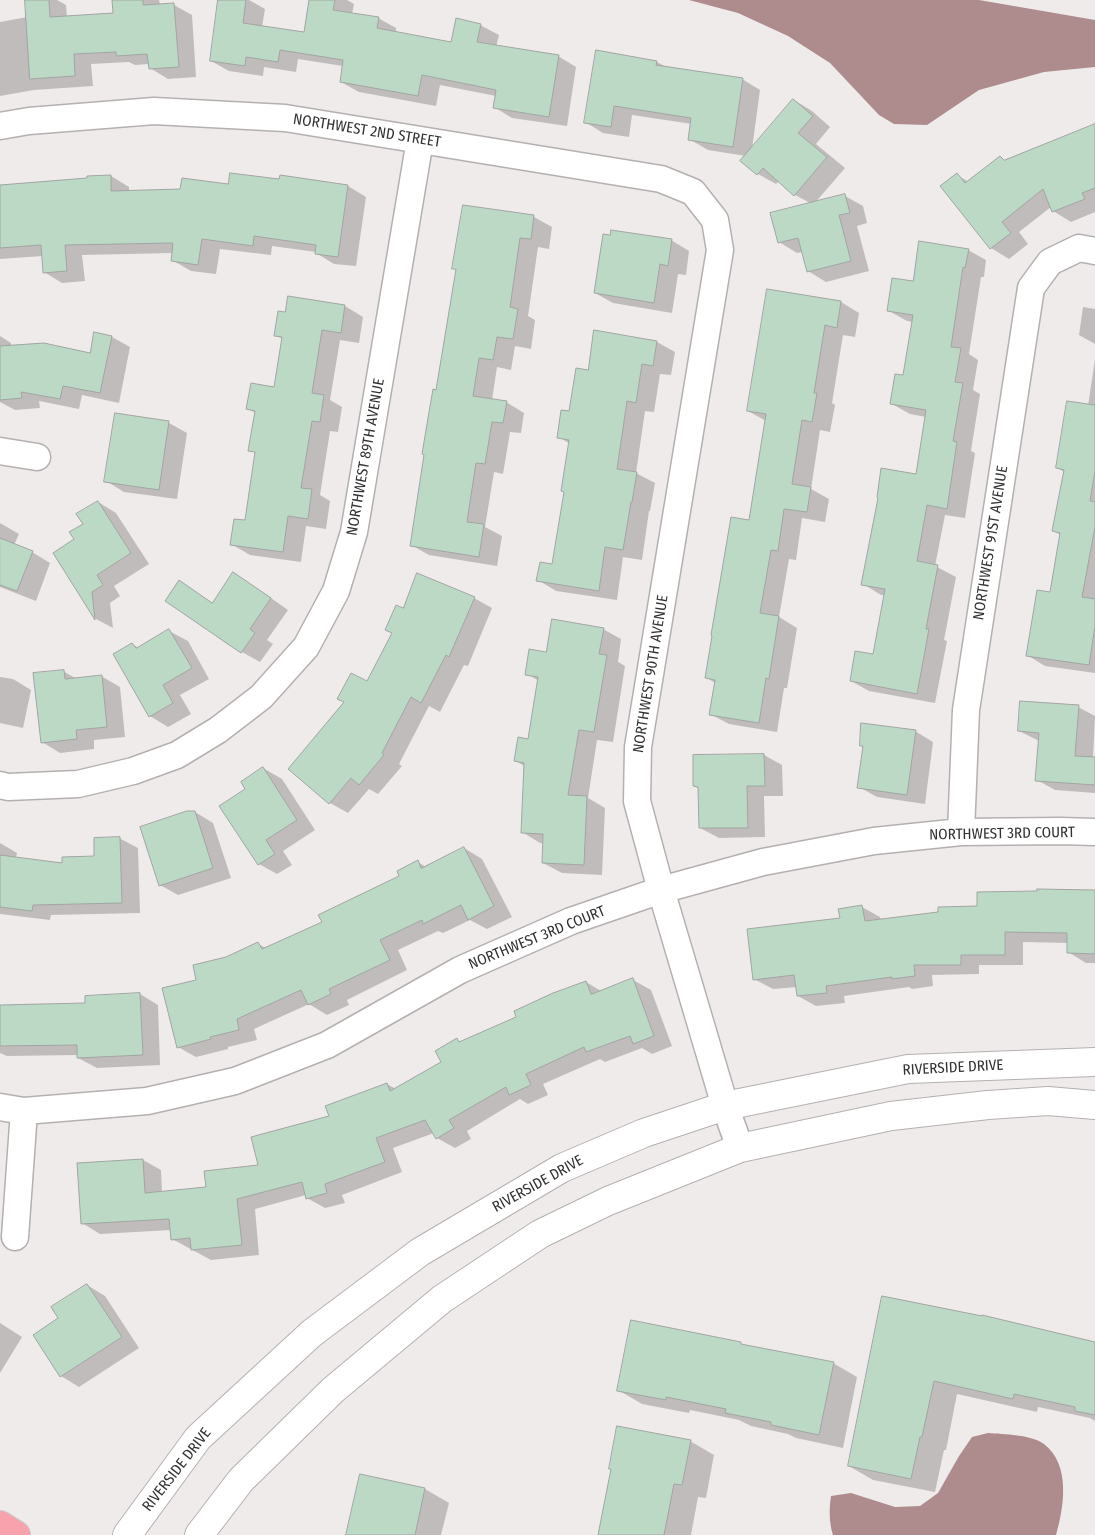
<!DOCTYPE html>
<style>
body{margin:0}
canvas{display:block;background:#f0ebeb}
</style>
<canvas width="1095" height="1535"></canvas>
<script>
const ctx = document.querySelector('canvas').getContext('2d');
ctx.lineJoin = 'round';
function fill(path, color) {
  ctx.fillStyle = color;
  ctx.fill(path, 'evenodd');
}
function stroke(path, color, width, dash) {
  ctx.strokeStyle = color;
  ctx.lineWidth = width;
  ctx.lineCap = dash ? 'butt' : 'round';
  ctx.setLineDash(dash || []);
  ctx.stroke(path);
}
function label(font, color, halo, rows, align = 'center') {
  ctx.font = font + ' "Fira Sans Condensed",sans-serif';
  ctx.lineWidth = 4;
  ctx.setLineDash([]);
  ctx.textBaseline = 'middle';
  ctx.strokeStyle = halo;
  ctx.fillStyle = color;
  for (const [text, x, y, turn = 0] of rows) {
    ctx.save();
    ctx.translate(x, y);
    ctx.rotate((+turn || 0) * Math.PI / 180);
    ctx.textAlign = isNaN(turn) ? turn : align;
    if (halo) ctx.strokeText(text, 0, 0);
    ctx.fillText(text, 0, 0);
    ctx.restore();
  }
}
const water = new Path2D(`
 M689,0H979L1095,20V67L1044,72L979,90L927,125L894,124L879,115L830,63L788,36L738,13Z
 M988,1433C1003,1434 1033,1435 1044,1444C1071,1465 1064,1507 1056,1535H833C829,1522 829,1509 831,1496L851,1493L895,1507L920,1506L938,1493L959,1456L972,1437Z`);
const shadow = new Path2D(`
 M26,0H57L66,5L67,17L115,14L114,0H159L160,5H174L192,15L196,77L168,79L150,68L149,64L135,65L129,62L91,64L93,86L34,90L0,96V22L27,17Z
 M220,0H249L265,9L262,27L306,33L311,0H347L354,4L352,14L378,18L396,28V33L452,43L480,25L499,35L496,47L558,56L576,67L567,126L512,118L494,107L496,96L440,85L436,106L359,92L341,82L343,66L298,59L296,72L264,67L263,76L229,71L211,61Z
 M657,62L668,68L742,79L760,90L752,149L794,100L812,111L830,127L816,144L845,168L814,204L845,196L863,206L867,223L857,226L869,271L826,282L808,271L803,252L797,253L779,242L812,204L795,195L779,181L776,184L758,174L746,156L708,150L689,139L692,124L632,115L629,137L603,133L585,122Z
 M1095,128V212L1071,222L1053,211L1051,207L1019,232L1028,244L1009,259L991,248L942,187L957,175L969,182L1000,157L1006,161Z
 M111,176L129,187V192L181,191L280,181L281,177L348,186L366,197L356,266L334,264L316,253V252L272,246L271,255L220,249L216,274L191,271L172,260L173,253L82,255L85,281L62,283L44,272L43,256L0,259V186Z
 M464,206L534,217L552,227L549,249L538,247L528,316L535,320L531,349L515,346L511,370L497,367L492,400L506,402L524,413L521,433L510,432L503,474L494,472L485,527L502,536L497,566L429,555L411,545L457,270L454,268Z
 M671,240L689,251L686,275L678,274L672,313L613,303L595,293Z
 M968,250L986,260L984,277H981L969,354L978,360L973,390L980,394L971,451L975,453L965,518L945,515L935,566L956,577L944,640L947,641L935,703L869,691L851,681L874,656L885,595H881L863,584L879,498L917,475L926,417L910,414L892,404L904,377L913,322L907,321L889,311L914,282Z
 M841,302L859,313L855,337L843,335L832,403L835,405L830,432L820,430L811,489L829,499L825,522L802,518L796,560L789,559L779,617L797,628L787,688H784L777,732L729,724L710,714L715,683L707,678L750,521L766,421L748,411Z
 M345,306L363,317L359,343L340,340L330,400L342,407L338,432L330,431L320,495L330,501L326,529L306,526L301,562L250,555L231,544L246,521L256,453L250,450L256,413L248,409L275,388L283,339L275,335Z
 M1083,307L1095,309V344L1079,335Z
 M0,336L11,343V347L91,354L112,337L130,347L119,403L82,395L79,409L39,401L40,408L15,410L0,402Z
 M657,342L675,352L671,375L660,374L654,412L645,411L636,473L655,483L650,511H649L642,560L623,557L617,600L556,591L538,580L553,565L565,492L570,444L559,437L589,371Z
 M1095,359V673L1045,666L1027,655L1051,593L1061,535L1053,531L1064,472L1058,468L1088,406Z
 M169,423L187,433L177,499L124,492L106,481Z
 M98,502L116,513L149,564L114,586L120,596L110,603L113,628L96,619L55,553L76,540Z
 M0,523L19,534L14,545L32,552L50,563L36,601L0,587Z
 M179,582L213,603L251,584L288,610L267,640L273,644L260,662L242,652L167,601Z
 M474,598L492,608L468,666L464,665L440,712L429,706L399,764L402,766L378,794L369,789L348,813L330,803L290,768L368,683L393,633Z
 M603,629L621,639L618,662L625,666L613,742L597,740L588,798L605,808L602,875L562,873L543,863L544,843H540L522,832L526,767L516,761L529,740L539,681L527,674L547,653Z
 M169,631L188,641L209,679L180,695L191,714L168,727L150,716L132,644L139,648Z
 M63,671L77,679L101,676L120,687L125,737L94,740V749L60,753L42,742Z
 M0,677L13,679L31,690L23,728L0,723Z
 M1078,707L1095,716L1093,758H1095V793L1055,790L1037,780L1039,741L1019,731Z
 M915,731L933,742L925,804L877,797L859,787L865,747L861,745Z
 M764,755L782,765L783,796H764L765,837L719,838L700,828L699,789L695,786Z
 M263,768L282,779L315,830L283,851L292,865L277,874L259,864L247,789Z
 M195,812L213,823L231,878L178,895L160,885Z
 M119,838L138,848L140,913L51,915L50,920L0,914V843L17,853L16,858L63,864L95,857Z
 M464,848L482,859L512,917L487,929L470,920L443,933L438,931L398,950L407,970L347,1000L349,1005L327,1015L309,1004L254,1029L257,1040L228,1047V1049L196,1057L178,1047L198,981L226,959L258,944L266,948L323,922L401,876L418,862L426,867Z
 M1095,892V963H1086L1068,952V943L1023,942V965H979V974L932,975L933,986L912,989L909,987L844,996L845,1003L816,1006L798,996L797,987L773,989L754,979L841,919L862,907L880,917L881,920Z
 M633,980L651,990L672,1046L652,1054L642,1048L605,1062L600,1059L543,1084L548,1095L528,1104L520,1099L467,1131L471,1139L455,1148L437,1138L434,1133L393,1148L402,1172L342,1195L345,1203L325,1208L307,1198L306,1195L255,1209L259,1255L211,1260L172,1239L171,1230L100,1234L82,1223L143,1160L161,1170L162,1193L207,1188L260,1166L330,1117L387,1084L396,1089L442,1062L457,1040L462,1043L518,1017L586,982L601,991Z
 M140,994L158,1005L160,1065L97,1068L78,1058V1055L7,1056L0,1053V1006L87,1005Z
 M87,1285L105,1296L139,1348L79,1387L61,1376L60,1319Z
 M883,1297L1095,1343V1421L1090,1418L1038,1407L1037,1412L957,1394L946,1450H944L935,1492L873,1480L849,1466Z
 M0,1323L22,1337L0,1373Z
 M833,1363L857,1377L843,1448L796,1438L788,1434L751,1426L739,1420L690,1410L689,1413L642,1404L618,1390Z
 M690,1441L714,1455L706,1498L698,1497L691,1535H599Z
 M361,1475L425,1489L449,1503L441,1535H347Z`);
const building = new Path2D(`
 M25,0H49L50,17L113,13L112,0H143V5L174,3L179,67L149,69L147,54L116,56V52L74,54L75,76L30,79Z
 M218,0H246L243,23L304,32L309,0H335L333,10L379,17L377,28L451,42L456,18L481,24L477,42L559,55L549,117L493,108L496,90L422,75L418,96L340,82L343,60L280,50L278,62L246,57L245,66L210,61Z
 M596,50L657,61L656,65L743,78L733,147L688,140L691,118L614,106L611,127L584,123Z
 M793,99L813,116L798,133L827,157L794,196L763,168L757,175L740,161Z
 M1095,124V188L1082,193L1085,199L1052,212L1043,189L1002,222L1011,233L990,249L940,186L957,173L965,183L1000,156L1004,160Z
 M230,173L279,179L280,175L348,185L338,257L315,254L316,245L254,236L253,246L202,239L198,265L171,261L173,243L65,245L67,271L43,273L41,245L0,248V185L87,178V176L111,175V191L180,189L182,178L228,184Z
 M845,194L850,213L839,215L851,261L807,272L798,238L778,243L770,213Z
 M463,205L534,215L531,239L520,238L510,307L518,309L513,339L497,337L493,360L479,358L473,396L507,401L503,423L492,422L485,464L476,463L467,522L484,524L479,557L410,546L424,455L422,454L428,418L433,389L436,390L456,269H452Z
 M611,230L672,239L668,266L660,264L654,303L594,293L603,234L610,235Z
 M919,241L969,249L965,268L963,267L951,347L961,348L955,382L963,383L953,441L957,442L947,509L927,505L917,561L938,565L926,629H929L917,694L850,681L855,651L873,654L885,589L861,585L878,498L877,497L881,468L916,474L926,410L890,404L895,374L903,375L913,315L887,311L892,278L913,281Z
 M767,289L841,301L837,328L825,325L814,393H817L812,422L802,420L792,484L811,487L807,512L784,509L778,551L771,550L760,613L779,616L769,679L766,678L759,723L709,715L715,680L705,678L712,636L711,635L731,517L749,520L760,451L766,414L747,411Z
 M288,296L345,305L341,333L322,330L312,393L324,395L320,422L312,421L301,488L312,489L308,519L288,516L283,552L230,545L234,519L245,520L255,452L248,451L255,411L246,409L251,383L274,387L282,337L274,336L278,311L285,312Z
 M594,330L657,341L653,366L642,364L636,403L627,401L617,469L637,472L632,502H631L623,550L605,547L599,591L536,581L540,562L552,564L564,492L561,491L569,440L557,438L561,410L569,411L576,368L588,370Z
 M94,332L112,336L100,393L63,386L60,399L21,392L22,398L0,400V346L44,343L90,353Z
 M1067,401L1095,405V471L1090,501L1095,502V527L1082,597L1095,599V626L1089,665L1026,656L1037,590L1050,592L1060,533L1052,531L1064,470L1056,468Z
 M115,413L169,421L159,490L104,482Z
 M98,501L131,553L97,575L103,585L92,592L95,620L53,553L74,539L69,532L83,524L76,514Z
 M0,538L33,551L17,591L0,585Z
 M233,572L271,598L250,629L255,633L241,653L165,601L179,580L212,603Z
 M417,573L475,597L449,657L446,655L421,703L411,697L382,753L384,755L359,785L351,778L329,804L288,769L344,702L337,699L351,673L367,681L392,633L385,630L396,605L403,608Z
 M552,619L604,628L599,654L607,655L594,732L579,730L568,795L587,796L584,865L542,863L543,834L521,833L524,763L514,761L518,737L528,739L538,677L525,675L529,649L546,652Z
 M169,629L192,668L163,685L173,703L149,717L113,654L132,643L136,648Z
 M64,670L65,679L102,675L107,727L76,730L77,739L41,743L33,673Z
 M1020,701L1079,705L1075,756L1095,757V785L1035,781L1039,733L1018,731Z
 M861,723L916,730L907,795L857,788L863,746H860Z
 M764,754L765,786H747L748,828H699L698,787L693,786V755Z
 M263,767L297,820L266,840L275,854L258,865L219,806L245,789L241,782Z
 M187,811H195L213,868L159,886L140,827Z
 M120,837L122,903L33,905L32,911L0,907V855L62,863V857L94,856V838Z
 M464,847L494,906L468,920L461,905L423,924L422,920L380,940L390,960L329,989L331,994L308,1005L301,990L237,1019L239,1030L210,1037L211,1039L177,1048L162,988L196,980L193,965L226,957L258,942L262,949L322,922L318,915L399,876L397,871L418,860L421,868Z
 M1037,889L1095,890V954L1067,953V933L1005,932V955H961V965H914L915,976L892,979V977L826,986L827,993L797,996L794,975L753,980L747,929L840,918L838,909L862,905L865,921L938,912V907L977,906V892L1037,891Z
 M633,978L654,1036L633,1044L630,1036L586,1052L584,1047L526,1074L531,1085L509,1095L506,1087L449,1120L454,1128L436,1139L425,1120L376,1138L385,1162L325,1184L327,1193L306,1199L302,1182L237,1199L242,1245L191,1250L190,1238L171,1240L169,1219L81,1224L77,1163L143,1159L145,1193L206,1187L204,1171L258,1165L251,1137L329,1116L325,1106L387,1083L390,1091L441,1062L435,1051L457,1038L459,1042L516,1017L514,1011L553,993L586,981L591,994Z
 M140,993L143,1055L77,1058V1045L0,1046V1005L85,1003V996Z
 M87,1284L122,1337L60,1377L33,1335L58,1318L51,1307Z
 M882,1296L982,1316V1315L1095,1342V1415L1075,1411V1407L1014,1394L1013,1399L934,1381L922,1437H920L911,1479L848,1466Z
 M631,1320L741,1342V1344L834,1362L819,1435L771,1425V1422L725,1413L726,1409L666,1397V1400L617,1391Z
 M617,1426L691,1440L682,1485L674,1484L664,1535H598L611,1469H609Z
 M360,1474L425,1488L415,1535H346Z`);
const minor = new Path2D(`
 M0,126L29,121L154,111L285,118L661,179L693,192L715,220L720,250L638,747L637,801L661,890L725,1106L740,1148
 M0,451L37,457
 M0,785L8,787L78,784L133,771L177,755L218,730L261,697L306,647L336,591L354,532L420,140
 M961,832L966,710L1031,288L1050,262L1079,248L1095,251
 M0,1107L24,1111L147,1101L235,1081L327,1045L460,970L571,921L661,890L763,862L874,841L961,832L1060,831L1095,832
 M15,1237L24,1111`);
const tertiary = new Path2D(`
 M127,1535L198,1438L312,1333L420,1252L562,1168L644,1133L725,1106L908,1069L1095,1062
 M199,1535L241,1480L333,1390L442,1299L540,1234L608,1201L740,1148L891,1116L988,1105L1048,1101L1095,1105`);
const primary = new Path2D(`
 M0,1525L16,1535`);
const streetNames = [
 ["NORTHWEST 2ND STREET",367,131,9],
 ["NORTHWEST 89TH AVENUE",366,457,-80],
 ["NORTHWEST 91ST AVENUE",991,543,-81],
 ["NORTHWEST 90TH AVENUE",651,674,-81],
 ["NORTHWEST 3RD COURT",1002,834,-1],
 ["NORTHWEST 3RD COURT",537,938,-22],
 ["RIVERSIDE DRIVE",953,1068,-3],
 ["RIVERSIDE DRIVE",538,1184,-29],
 ["RIVERSIDE DRIVE",177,1470,-52]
];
fill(water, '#ae8b8c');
fill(shadow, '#0003');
fill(building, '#bbd9c5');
stroke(building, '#a1a5a3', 1);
stroke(minor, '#b5b0b0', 29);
stroke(tertiary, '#b5b0b0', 30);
stroke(primary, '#cac9c9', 30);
stroke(minor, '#fff', 26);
stroke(tertiary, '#fff', 28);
stroke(primary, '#f7a2ac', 28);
label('15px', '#333131', '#fff', streetNames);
</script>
